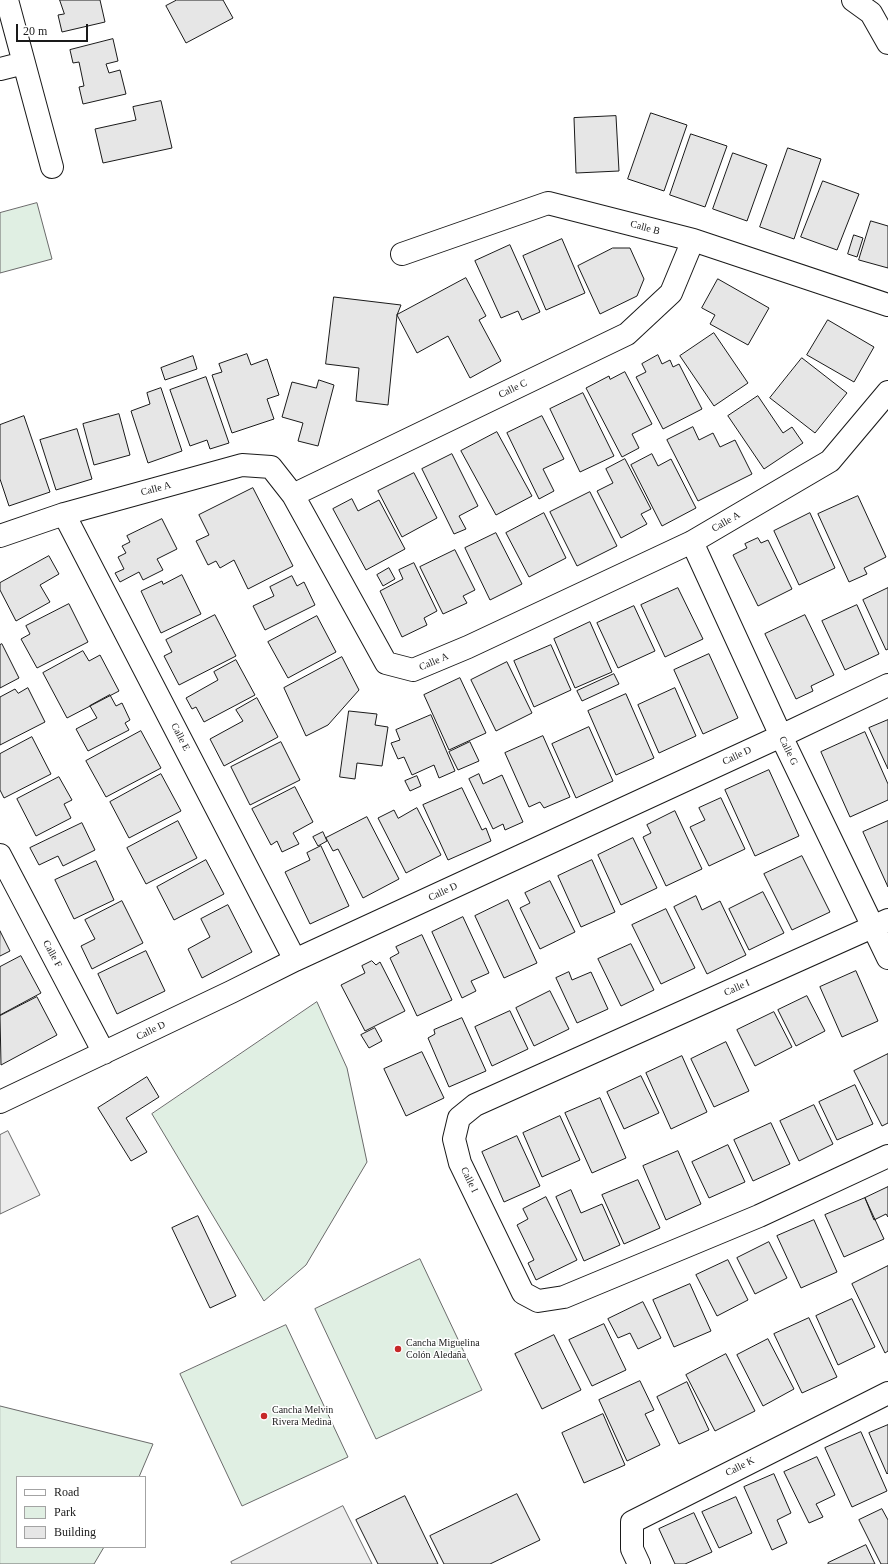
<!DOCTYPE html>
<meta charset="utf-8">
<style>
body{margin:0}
#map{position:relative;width:888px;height:1564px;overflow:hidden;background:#fff;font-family:"Times New Roman",serif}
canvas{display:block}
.legend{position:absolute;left:16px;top:1476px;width:130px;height:72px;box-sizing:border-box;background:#fff;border:1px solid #a3a3a3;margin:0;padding:5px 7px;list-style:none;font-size:12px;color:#1a1a1a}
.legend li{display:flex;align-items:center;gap:8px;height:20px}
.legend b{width:20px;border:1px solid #a3a3a3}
.scale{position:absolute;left:16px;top:24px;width:72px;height:18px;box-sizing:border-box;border:2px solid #1a1a1a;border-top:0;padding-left:5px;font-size:12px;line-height:14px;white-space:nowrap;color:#1a1a1a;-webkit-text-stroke:3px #fff;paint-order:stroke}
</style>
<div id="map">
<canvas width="888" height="1564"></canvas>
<ul class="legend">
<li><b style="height:5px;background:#fff"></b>Road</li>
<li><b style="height:11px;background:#e0efe3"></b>Park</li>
<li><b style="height:11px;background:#e6e6e6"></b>Building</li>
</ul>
<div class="scale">20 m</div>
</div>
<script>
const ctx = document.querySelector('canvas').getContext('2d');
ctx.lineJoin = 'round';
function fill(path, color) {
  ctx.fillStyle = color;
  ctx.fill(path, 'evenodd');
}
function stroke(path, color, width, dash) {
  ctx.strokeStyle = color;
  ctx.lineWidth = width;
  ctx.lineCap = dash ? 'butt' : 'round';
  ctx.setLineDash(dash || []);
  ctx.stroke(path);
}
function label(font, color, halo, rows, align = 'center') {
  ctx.font = font + ' "Times New Roman",serif';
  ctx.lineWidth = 3;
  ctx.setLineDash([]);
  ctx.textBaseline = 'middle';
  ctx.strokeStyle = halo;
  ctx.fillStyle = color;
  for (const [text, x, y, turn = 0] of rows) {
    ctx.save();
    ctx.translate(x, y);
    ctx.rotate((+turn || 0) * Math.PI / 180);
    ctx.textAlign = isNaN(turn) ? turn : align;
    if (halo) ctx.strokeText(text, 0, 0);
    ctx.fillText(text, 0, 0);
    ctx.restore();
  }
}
const green = new Path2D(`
 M37,203L52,259L0,273V213Z
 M317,1002L347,1068L367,1162L306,1265L264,1301L152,1114Z
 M420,1259L482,1390L376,1439L315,1309Z
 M286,1325L348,1457L242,1506L180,1374Z
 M0,1406L153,1444L139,1477H17V1547H104L94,1564H0Z`);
const parking = new Path2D(`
 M8,1131L40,1195L0,1214V1135Z
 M343,1506L372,1564H232L231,1562Z`);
const building = new Path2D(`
 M60,0H100L105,22L62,32L58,15L64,14Z
 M177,0H223L233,18L186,43L166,6Z
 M113,39L118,61L106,64L109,73L120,70L126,94L83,104L79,87L84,86L79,62L73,63L70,50Z
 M161,101L172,148L103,163L95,129L136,120L133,107Z
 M651,113L687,125L664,191L628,179Z
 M616,116L619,171L576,173L574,118Z
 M691,134L727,146L705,207L670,195Z
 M788,148L821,159L794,239L760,227Z
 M733,153L767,165L747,221L713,209Z
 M823,181L859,194L837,250L801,237Z
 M871,221L888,226V268L859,260Z
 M854,235L863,238L857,257L848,254Z
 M562,239L585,293L546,310L523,256Z
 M510,245L540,312L522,320L518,311L501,318L475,261Z
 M613,248H630L644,279L637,296L600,314L578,266Z
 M466,278L486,316L479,320L501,361L470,378L448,336L417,353L397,315Z
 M718,279L769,308L748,345L710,324L715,315L702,308Z
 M334,297L401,305L397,315L388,405L356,401L359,368L326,364Z
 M828,320L874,347L854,382L807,355Z
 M714,333L748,383L714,406L680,356Z
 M247,354L251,365L267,359L279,395L267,399L274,419L232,433L212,375L222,372L219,364Z
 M658,355L662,364L670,360L673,367L679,364L702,409L663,429L636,377L646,372L642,364Z
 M193,356L197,369L165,380L161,368Z
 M802,358L847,393L815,433L770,398Z
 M625,372L652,424L632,434L639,448L622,457L586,388L609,376L610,379Z
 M206,377L229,443L210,449L207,440L190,446L170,390Z
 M319,380L334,385L318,446L298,441L303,423L282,417L292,382L316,388Z
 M161,388L182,451L148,463L131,411L150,404L147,393Z
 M583,393L614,456L580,472L550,409Z
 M758,396L783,433L792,427L803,443L764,469L728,416Z
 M119,414L130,455L94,465L83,424Z
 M24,416L50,492L9,506L0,479V425Z
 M542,416L564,459L543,469L554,491L539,499L507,433Z
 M693,427L699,440L713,433L720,447L735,440L752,474L698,501L667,440Z
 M77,429L92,479L56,490L40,440Z
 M497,432L532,496L496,515L461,451Z
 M452,454L478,506L459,516L466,529L454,534L422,469Z
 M652,454L658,466L671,459L696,508L662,526L631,465Z
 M625,459L651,509L641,514L647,524L621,538L597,491L613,483L606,469Z
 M414,473L437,518L402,537L378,491Z
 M253,488L293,566L248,589L234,560L220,568L216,561L208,565L196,541L209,535L199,515Z
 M590,492L617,546L577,566L550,512Z
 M858,496L886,557L864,568L867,574L849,582L818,514Z
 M352,499L358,511L379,500L405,549L366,570L333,509Z
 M544,513L566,558L529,577L506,533Z
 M810,513L835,568L799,585L774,531Z
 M162,519L177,549L157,559L163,570L143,580L139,572L120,582L115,573L124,569L118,557L126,553L122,546L130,542L127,536Z
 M496,533L522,584L490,600L465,548Z
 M758,538L761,543L768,540L792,589L758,606L733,555L747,548L745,544Z
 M455,550L475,590L463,596L467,603L443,614L420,567Z
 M49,556L59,574L40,585L50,602L16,621L0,590V583Z
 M414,563L437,611L424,618L427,625L402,637L380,591L403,579L399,570Z
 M389,568L395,579L383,586L377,575Z
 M182,575L201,614L161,633L141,591L162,581L163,584Z
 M292,576L297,586L304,582L315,605L265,630L253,606L274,596L270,587Z
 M678,588L703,639L665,657L641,605Z
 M888,588V649L886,650L863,600Z
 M69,604L88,642L37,668L21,639L30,634L26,626Z
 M857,605L879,654L845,670L822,621Z
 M634,606L655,651L618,668L597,623Z
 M215,615L236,656L179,685L164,656L172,652L166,640Z
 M805,615L834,675L811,686L813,691L796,699L765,634Z
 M317,616L336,652L288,678L268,642Z
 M590,622L612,672L575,688L554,639Z
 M2,644L19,678L0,688V645Z
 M551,645L571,690L534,707L514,661Z
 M83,651L89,661L100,655L119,691L67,718L43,673Z
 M709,654L738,718L703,734L674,670Z
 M342,657L359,690L328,725L306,736L284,688Z
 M236,660L255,695L204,722L196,707L192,709L186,698L218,680L214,672Z
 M507,662L532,713L496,731L471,680Z
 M614,674L619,684L582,701L577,691Z
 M460,678L486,733L449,750L424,695Z
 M28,688L45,722L0,745V697L15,689L18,693Z
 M675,688L696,736L659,753L638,705Z
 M626,694L654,758L616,775L588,711Z
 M110,695L116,706L122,703L130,720L125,723L129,730L88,751L76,729L97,718L90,706Z
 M257,698L278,737L224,766L210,739L243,721L236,710Z
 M349,711L377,714L375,725L388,727L382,766L357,763L355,779L340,777Z
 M431,715L455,771L439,778L434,765L412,775L404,757L398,759L391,743L400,740L396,730Z
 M888,720V769L869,728Z
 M589,727L613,781L576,798L552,744Z
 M141,731L161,768L106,797L86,761Z
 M865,732L888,784V800L850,817L821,752Z
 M543,736L570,797L544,808L540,802L529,807L505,753Z
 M32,737L51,774L4,798L0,790V754Z
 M281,742L300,780L250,805L231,767Z
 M470,742L479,761L458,770L449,752Z
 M769,770L799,836L755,856L725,790Z
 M161,774L181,811L129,838L110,802Z
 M479,774L483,784L502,775L523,822L505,830L503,824L493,829L469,779Z
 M417,776L421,786L410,791L405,781Z
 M59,777L72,800L64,804L71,818L36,836L17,799Z
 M295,787L313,822L293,833L299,844L282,852L277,841L271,845L252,809Z
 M462,788L482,830L486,828L491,841L448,860L423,805Z
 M721,798L745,849L709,866L690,827L705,820L699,808Z
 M417,808L441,855L406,873L378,818L394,810L398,818Z
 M675,811L702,869L666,886L643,837L651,833L647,825Z
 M367,817L399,879L363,898L338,849L333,851L326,838Z
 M178,821L197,858L146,884L127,848Z
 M888,821V887L863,832Z
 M82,823L95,850L63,866L58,856L39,865L30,848Z
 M323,832L327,841L318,846L313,837Z
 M633,838L657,888L621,905L598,855Z
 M321,846L349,906L310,924L285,872L310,860L307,853Z
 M802,856L830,912L792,930L764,874Z
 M206,860L224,894L174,920L157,887Z
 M592,860L615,912L581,927L558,876Z
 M96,861L114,900L74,919L55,880Z
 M550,881L575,932L540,949L520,908L530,903L525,893Z
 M763,892L784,933L749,950L729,909Z
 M696,896L702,910L720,901L746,955L707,974L674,907Z
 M508,900L537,963L504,978L475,916Z
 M122,901L143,943L92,969L81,946L95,939L85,920Z
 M228,905L252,952L202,978L188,949L210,937L201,919Z
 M666,909L695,968L661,984L632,925Z
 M463,917L489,973L471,981L476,991L462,998L432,932Z
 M0,931L10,951L0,956Z
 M422,935L452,1000L417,1016L390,958L399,953L396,947Z
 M631,944L654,990L621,1006L598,959Z
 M146,951L165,991L117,1014L98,974Z
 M21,956L41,993L0,1015V967Z
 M372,961L376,965L380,962L405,1011L365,1031L341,985L365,973L362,966Z
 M856,971L878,1021L842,1037L820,987Z
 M569,972L572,980L591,972L608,1009L577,1023L556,978Z
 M550,991L569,1029L534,1046L516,1008Z
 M807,996L825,1031L796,1046L778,1010Z
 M37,997L57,1035L1,1065L0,1016Z
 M510,1011L528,1049L492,1066L475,1027Z
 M774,1012L792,1047L755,1066L737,1030Z
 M462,1018L486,1071L449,1087L428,1038L435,1034L434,1030Z
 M375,1028L382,1041L369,1048L361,1035Z
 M726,1042L749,1091L714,1107L691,1059Z
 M422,1052L444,1098L406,1116L384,1069Z
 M888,1054V1123L882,1126L854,1071Z
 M682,1056L707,1112L671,1129L646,1073Z
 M641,1076L659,1113L624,1129L607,1092Z
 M147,1077L159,1097L126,1118L147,1152L131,1161L98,1108Z
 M855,1085L873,1124L837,1140L819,1102Z
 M600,1098L626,1158L592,1173L565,1113Z
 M814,1105L833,1144L799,1161L780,1121Z
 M560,1116L580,1160L542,1177L523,1133Z
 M771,1123L790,1164L753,1181L734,1140Z
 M517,1136L540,1186L504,1202L482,1152Z
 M728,1145L745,1182L709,1198L692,1162Z
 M678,1151L701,1204L666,1220L643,1166Z
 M638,1180L660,1228L624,1244L602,1195Z
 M888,1187V1217L886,1214L874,1220L865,1198Z
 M571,1190L581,1213L602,1204L620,1245L584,1261L556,1197Z
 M546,1197L577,1260L536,1280L528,1263L534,1260L517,1225L528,1219L523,1209Z
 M865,1198L884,1239L844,1257L825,1215Z
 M198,1216L236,1296L210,1308L172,1228Z
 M814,1220L837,1272L801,1288L777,1236Z
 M769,1242L787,1278L755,1294L737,1258Z
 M728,1260L748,1300L717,1316L696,1275Z
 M888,1266V1351L885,1353L852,1284Z
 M690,1284L711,1331L674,1347L653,1300Z
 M852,1299L875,1347L838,1365L816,1316Z
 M643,1302L661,1338L638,1349L630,1333L618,1338L608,1319Z
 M809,1318L837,1377L802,1393L774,1334Z
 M604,1324L626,1370L592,1386L569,1340Z
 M554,1335L581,1390L542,1409L515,1354Z
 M768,1339L794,1389L763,1406L737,1355Z
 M726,1354L755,1411L715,1431L686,1375Z
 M640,1381L654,1410L645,1414L660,1445L627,1461L599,1400Z
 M687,1382L709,1430L679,1444L657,1397Z
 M603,1414L625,1465L584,1483L562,1433Z
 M888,1425V1473L887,1474L869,1433Z
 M861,1432L887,1491L852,1507L825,1448Z
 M817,1457L835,1495L816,1504L823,1517L809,1523L784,1472Z
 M774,1474L791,1513L777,1520L787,1543L772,1550L744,1487Z
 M517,1494L540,1540L490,1564H444L430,1536Z
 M405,1496L438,1564H378L356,1520Z
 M736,1497L752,1533L719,1548L702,1512Z
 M882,1509L888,1520V1564H881L859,1520Z
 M694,1513L712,1552L685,1564H675L659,1529Z
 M866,1545L875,1564H828V1563Z`);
const street = new Path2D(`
 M7,0L52,167
 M853,0L871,13L888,43
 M0,69L24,63
 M402,254L548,203L693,240L888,305
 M293,495L627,334L671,293L693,240
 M64,514L295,960
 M0,536L64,514L242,465L271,467L293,495L386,663L413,670L468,647L692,542L830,461L888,392
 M692,542L781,736L888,958
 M0,855L104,1053
 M888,920L475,1105L459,1118L454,1139L460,1163L523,1293L538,1301L564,1297L759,1216L888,1156
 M0,1102L231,992L295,960L781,736L888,685
 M639,1564L632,1549V1522L888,1393`);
const markers = [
 [398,1349,4,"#c62828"],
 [264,1416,4,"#c62828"]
];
const streetNames = [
 ["Calle B",645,228,15],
 ["Calle C",513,389,-26],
 ["Calle A",156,489,-15],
 ["Calle A",726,522,-30],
 ["Calle A",434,662,-23],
 ["Calle E",180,737,63],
 ["Calle G",788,751,64],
 ["Calle D",737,756,-25],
 ["Calle D",443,892,-25],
 ["Calle F",52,954,62],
 ["Calle I",737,988,-24],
 ["Calle D",151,1031,-26],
 ["Calle I",469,1180,64],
 ["Calle K",740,1467,-27]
];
const poiNames = [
 ["Cancha Miguelina",406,1343],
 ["Colón Aledaña",406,1355],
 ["Cancha Melvin",272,1410],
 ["Rivera Medina",272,1422]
];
fill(green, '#e0efe3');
stroke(green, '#6a6a6a', 1);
fill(parking, '#ededed');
stroke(parking, '#6a6a6a', 1);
fill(building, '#e6e6e6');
stroke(building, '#1a1a1a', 1);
stroke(street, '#1a1a1a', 24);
stroke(street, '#fff', 22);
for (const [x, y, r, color] of markers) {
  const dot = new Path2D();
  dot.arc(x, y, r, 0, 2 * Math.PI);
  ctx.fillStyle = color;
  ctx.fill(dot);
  stroke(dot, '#fff', 1.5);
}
label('10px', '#1a1a1a', '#fff', streetNames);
label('10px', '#1a1a1a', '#fff', poiNames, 'left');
</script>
